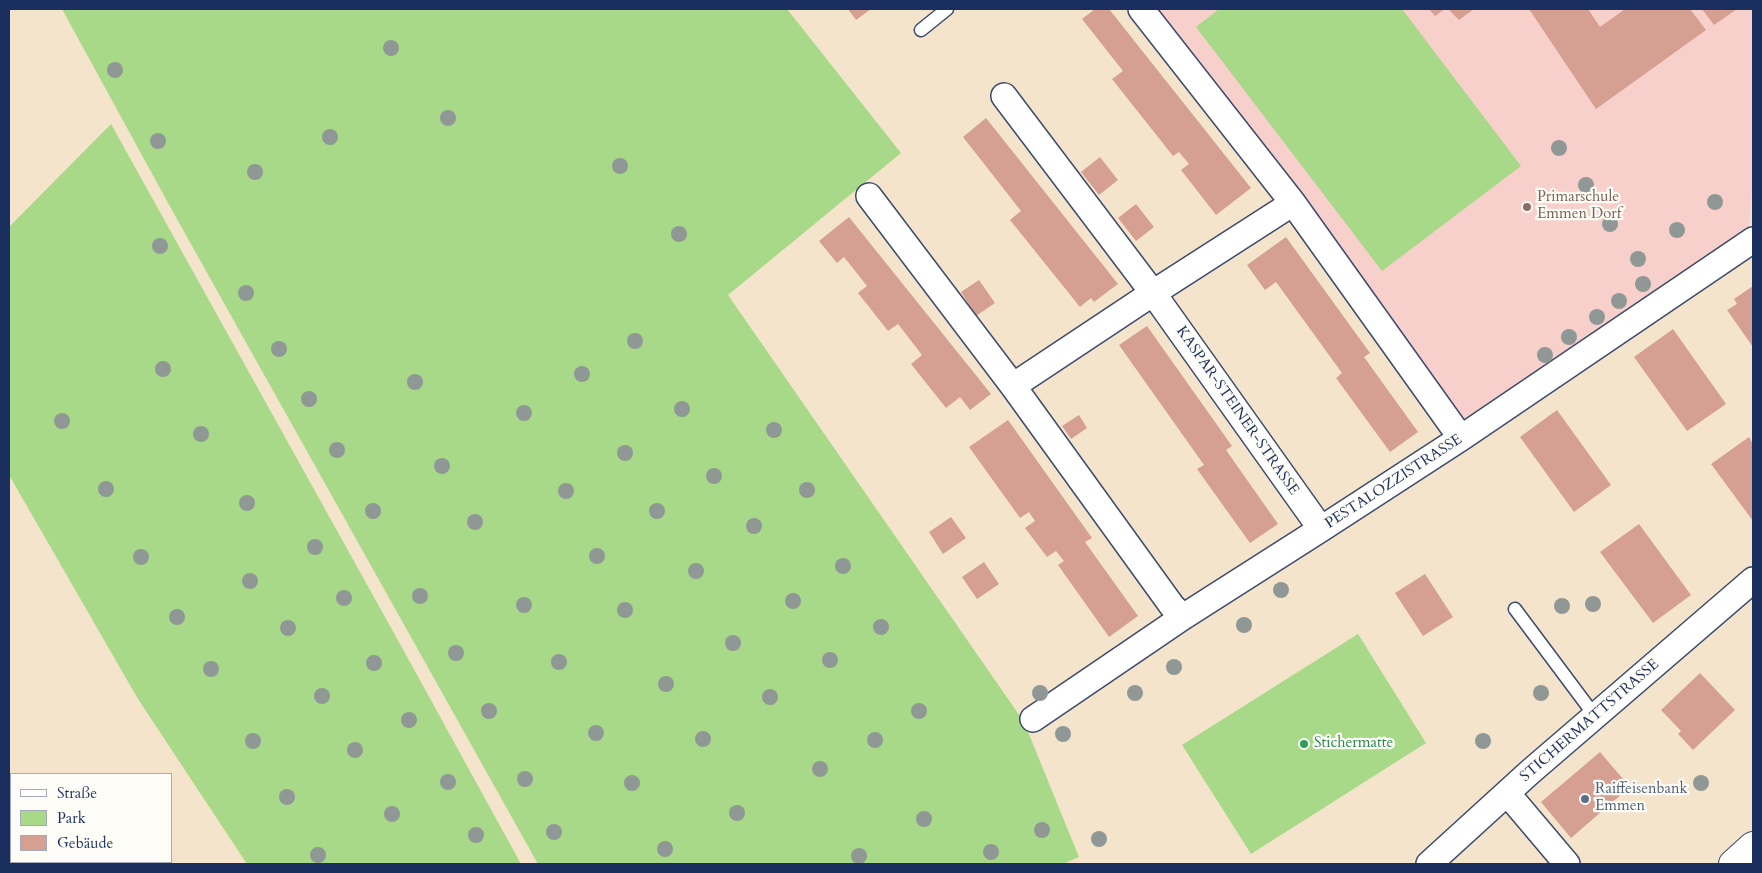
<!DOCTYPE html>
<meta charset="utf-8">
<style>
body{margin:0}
#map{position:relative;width:1762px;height:873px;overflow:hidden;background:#f4e4cb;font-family:Cardo,serif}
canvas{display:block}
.frame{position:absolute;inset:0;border:10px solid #1b2f5e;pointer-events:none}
.legend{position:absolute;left:10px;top:773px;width:162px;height:90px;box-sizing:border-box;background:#fdfcf7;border:1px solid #a3aaba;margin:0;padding:6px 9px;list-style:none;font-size:15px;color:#1b2f5e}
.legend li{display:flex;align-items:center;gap:10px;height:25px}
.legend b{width:25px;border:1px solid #a3aaba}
</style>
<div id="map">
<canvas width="1762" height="873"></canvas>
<div class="frame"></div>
<ul class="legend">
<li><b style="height:6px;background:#fff"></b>Straße</li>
<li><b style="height:14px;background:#a7d988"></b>Park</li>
<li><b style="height:14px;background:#d5a092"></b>Gebäude</li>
</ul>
</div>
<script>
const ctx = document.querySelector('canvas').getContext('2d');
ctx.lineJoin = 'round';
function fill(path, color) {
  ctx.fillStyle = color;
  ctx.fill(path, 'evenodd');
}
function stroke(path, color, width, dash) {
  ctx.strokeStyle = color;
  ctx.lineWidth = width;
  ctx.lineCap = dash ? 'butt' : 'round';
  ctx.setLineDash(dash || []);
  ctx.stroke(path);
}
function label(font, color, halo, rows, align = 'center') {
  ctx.font = font + ' Cardo,serif';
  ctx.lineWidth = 4.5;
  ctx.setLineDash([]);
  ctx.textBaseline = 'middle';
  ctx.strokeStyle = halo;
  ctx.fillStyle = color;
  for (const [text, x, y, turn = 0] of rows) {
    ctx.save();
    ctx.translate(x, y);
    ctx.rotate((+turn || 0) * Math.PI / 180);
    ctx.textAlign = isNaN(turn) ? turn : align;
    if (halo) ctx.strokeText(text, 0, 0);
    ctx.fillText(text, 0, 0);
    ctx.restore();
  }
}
const built = new Path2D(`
 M1152,9H1753V184L1752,185L1749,229L1467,427Z`);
const green = new Path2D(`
 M62,9H787L901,153L728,295L1024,722L1079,857L1063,864H538L173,212Z
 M1219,9H1402L1521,166L1382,271L1196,27Z
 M111,124L405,653L521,864H247L138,699L9,475V227Z
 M1358,634L1426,743L1251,854L1182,745Z`);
const building = new Path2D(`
 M848,9H871L856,20Z
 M1095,9H1109L1251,188L1216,215L1181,170L1189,164L1179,152L1173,156L1112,79L1123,71L1082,19Z
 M1429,9H1445L1435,16Z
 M1448,9H1474L1459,20Z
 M1529,9H1588L1600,27L1625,9H1690L1706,30L1596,109Z
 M1702,9H1737L1714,25Z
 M986,118L1118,284L1094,302L1091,298L1080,307L1010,220L1021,211L963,137Z
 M1100,157L1118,180L1099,195L1081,172Z
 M1136,204L1154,227L1136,241L1118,218Z
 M849,217L991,394L970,410L960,397L946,408L911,364L922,355L898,324L888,331L858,293L867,286L844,257L837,263L819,241Z
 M1286,237L1370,353L1364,357L1418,432L1390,452L1336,378L1342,373L1276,282L1265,290L1247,265Z
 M979,280L995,303L976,316L961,292Z
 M1753,286V347L1727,310L1737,304L1734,299Z
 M1147,326L1232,446L1226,450L1278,524L1250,543L1197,469L1204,465L1119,345Z
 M1673,329L1726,404L1687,431L1634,357Z
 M1557,410L1611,485L1574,512L1520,437Z
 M1079,415L1087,428L1071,439L1062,426Z
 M1008,420L1092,538L1085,542L1138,616L1109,637L1058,565L1064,561L1056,551L1047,557L1025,528L1035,521L1029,512L1020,518L969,447Z
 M1749,437L1753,444V521L1711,464Z
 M951,517L966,538L943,554L929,532Z
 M1639,524L1691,595L1653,623L1600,552Z
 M984,562L999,584L977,599L962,577Z
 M1425,574L1453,617L1423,636L1395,593Z
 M1700,673L1735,710L1693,750L1678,734L1681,731L1661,710Z
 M1600,752L1630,787L1571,838L1541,802Z`);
const service = new Path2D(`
 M921,30L947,9
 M1515,609L1595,716`);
const minor = new Path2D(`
 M1141,9L1293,203L1461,438
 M1004,96L1153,293L1321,529
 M869,196L1013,386L1172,606L1183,617
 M1013,386L1153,293L1293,203
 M1033,719L1183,617L1321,529L1461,438L1753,240
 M1507,793L1567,864
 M1429,864L1530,772L1753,580`);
const primary = new Path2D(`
 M1733,864L1753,846`);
const trees = [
 [391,48],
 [115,70],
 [448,118],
 [330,137],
 [158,141],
 [1559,148],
 [620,166],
 [255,172],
 [1586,185],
 [1715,202],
 [1610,224],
 [1677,230],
 [679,234],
 [160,246],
 [1638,259],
 [1643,284],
 [246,293],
 [1619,301],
 [1597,317],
 [1569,337],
 [635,341],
 [279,349],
 [1545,355],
 [163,369],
 [582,374],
 [415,382],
 [309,399],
 [682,409],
 [524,413],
 [62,421],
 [774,430],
 [201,434],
 [337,450],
 [625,453],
 [442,466],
 [714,476],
 [106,489],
 [807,490],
 [566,491],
 [247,503],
 [373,511],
 [657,511],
 [475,522],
 [754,526],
 [315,547],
 [597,556],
 [141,557],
 [843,566],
 [696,571],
 [250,581],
 [1281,590],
 [420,596],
 [344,598],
 [793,601],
 [1593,604],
 [524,605],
 [1562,606],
 [625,610],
 [177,617],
 [1244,625],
 [881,627],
 [288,628],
 [733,643],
 [456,653],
 [830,660],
 [559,662],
 [374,663],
 [1174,667],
 [211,669],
 [666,684],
 [1040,693],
 [1135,693],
 [1541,693],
 [322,696],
 [770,697],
 [489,711],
 [919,711],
 [409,720],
 [596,733],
 [1063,734],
 [703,739],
 [875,740],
 [253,741],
 [1483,741],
 [355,750],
 [820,769],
 [525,779],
 [448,782],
 [632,783],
 [1701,783],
 [287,797],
 [737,813],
 [392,814],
 [924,819],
 [1042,830],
 [554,832],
 [476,835],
 [1099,839],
 [665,849],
 [991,852],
 [318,855],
 [859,856]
];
const markers = [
 [1527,207,5,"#8d6e63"],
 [1304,744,5,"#2e9e5b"],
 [1585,799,5,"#5c6f8a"]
];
const educationNames = [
 ["Primarschule",1537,198],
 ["Emmen Dorf",1537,215]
];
const streetNames = [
 ["KASPAR-STEINER-STRASSE",1237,411,55],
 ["PESTALOZZISTRASSE",1394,482,-33],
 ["STICHERMATTSTRASSE",1590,721,-41]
];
const leisureNames = [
 ["Stichermatte",1314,744]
];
const serviceNames = [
 ["Raiffeisenbank",1595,790],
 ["Emmen",1595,807]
];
fill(built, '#f7d0cb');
fill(green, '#a7d988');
fill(building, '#d5a092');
stroke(service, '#3c4a6e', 15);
stroke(minor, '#3c4a6e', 28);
stroke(primary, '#3c4a6e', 30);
stroke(service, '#fff', 12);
stroke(minor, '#fff', 25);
stroke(primary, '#fff', 28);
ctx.fillStyle = '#909895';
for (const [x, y] of trees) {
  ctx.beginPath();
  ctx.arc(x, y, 8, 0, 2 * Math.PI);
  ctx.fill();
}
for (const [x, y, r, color] of markers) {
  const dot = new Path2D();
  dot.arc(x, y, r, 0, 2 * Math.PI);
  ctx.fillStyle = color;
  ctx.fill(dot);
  stroke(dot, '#fdfcf7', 2);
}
label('15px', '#785e54', '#fdfcf7', educationNames, 'left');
label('15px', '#1b2f5e', '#fdfcf7', streetNames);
label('15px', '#27864d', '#fdfcf7', leisureNames, 'left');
label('15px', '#4e5e75', '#fdfcf7', serviceNames, 'left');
</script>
